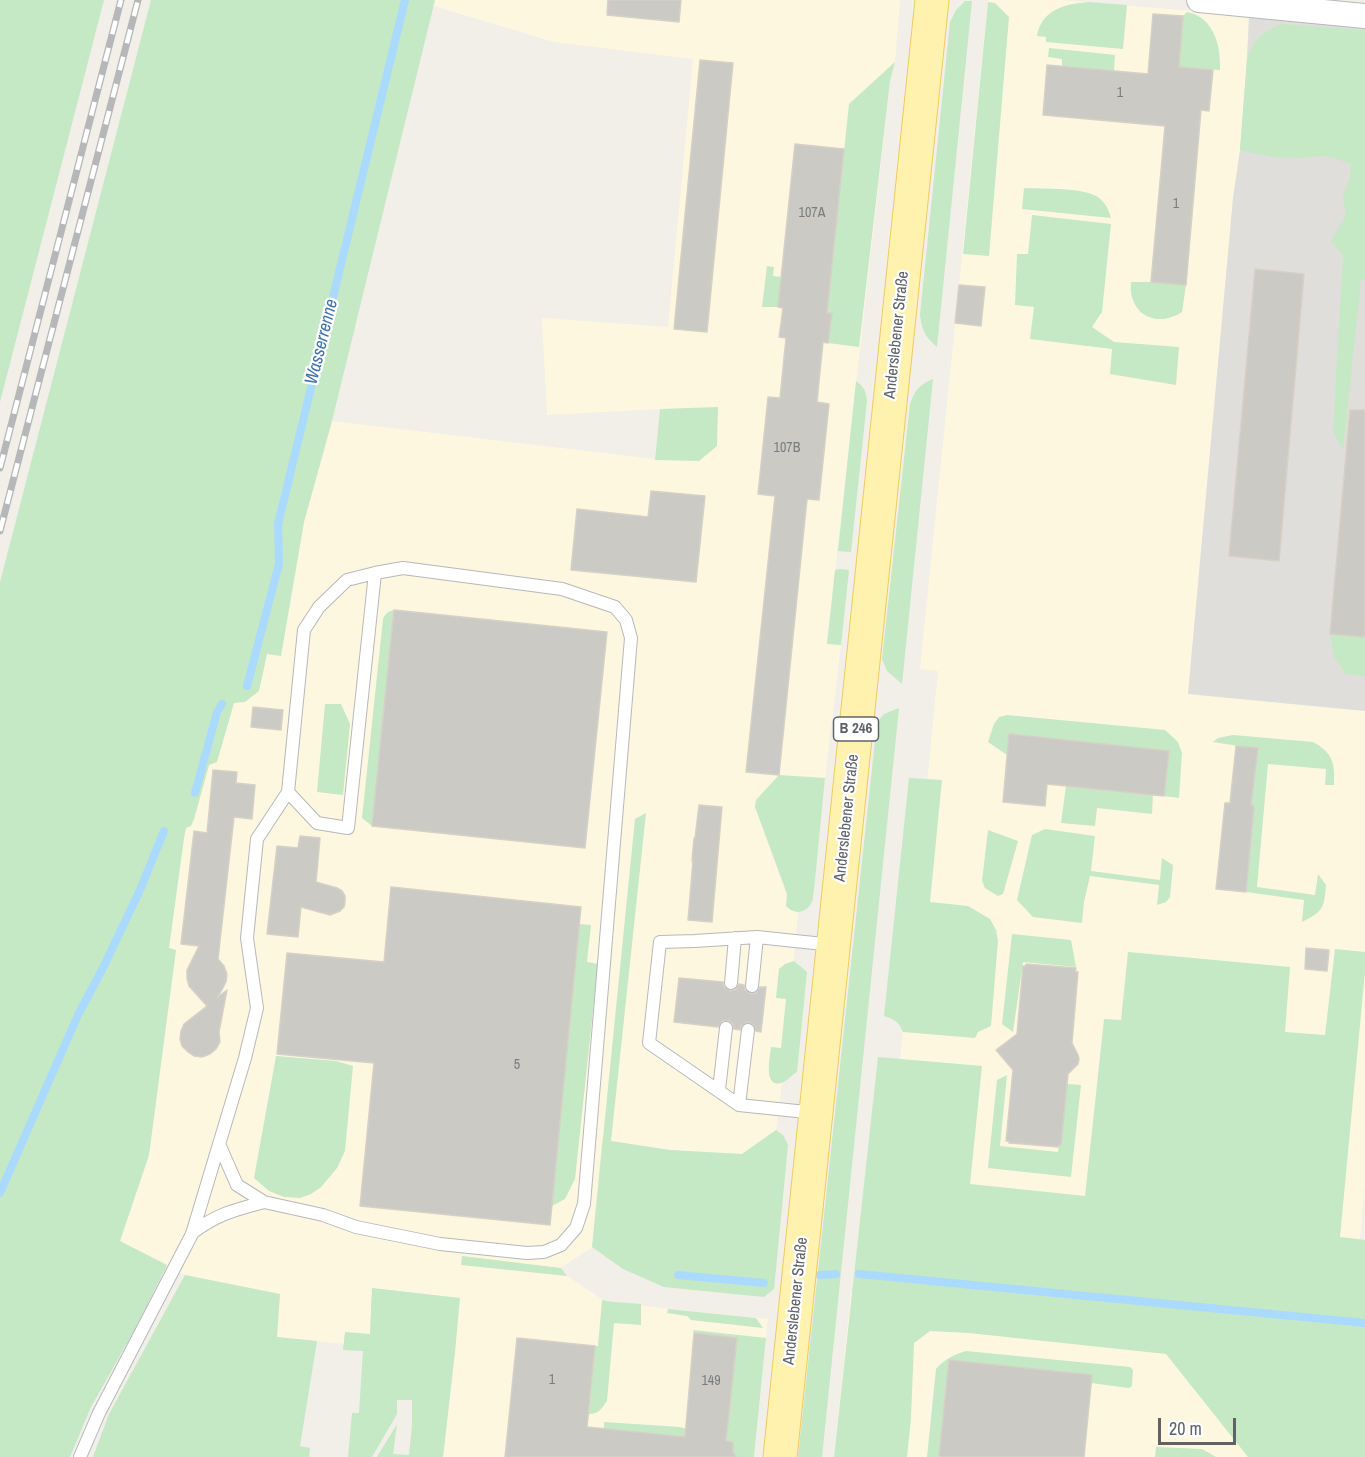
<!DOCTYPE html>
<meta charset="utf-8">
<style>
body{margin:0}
#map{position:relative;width:1365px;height:1457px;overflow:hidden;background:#f1efe8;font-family:"Archivo Narrow",sans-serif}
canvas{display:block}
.scale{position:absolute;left:1158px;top:1418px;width:78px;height:27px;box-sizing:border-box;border:3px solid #5f6368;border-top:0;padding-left:8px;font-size:18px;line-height:21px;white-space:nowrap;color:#5f6368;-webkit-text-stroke:4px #fff;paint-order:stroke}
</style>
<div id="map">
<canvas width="1365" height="1457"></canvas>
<div class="scale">20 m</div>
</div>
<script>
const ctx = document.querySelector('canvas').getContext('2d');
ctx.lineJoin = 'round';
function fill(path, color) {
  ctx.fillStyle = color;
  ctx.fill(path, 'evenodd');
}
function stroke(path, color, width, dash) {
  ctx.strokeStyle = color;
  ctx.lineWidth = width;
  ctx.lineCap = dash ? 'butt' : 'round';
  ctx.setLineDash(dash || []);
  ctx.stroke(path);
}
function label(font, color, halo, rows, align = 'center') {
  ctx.font = font + ' "Archivo Narrow",sans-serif';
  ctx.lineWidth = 4.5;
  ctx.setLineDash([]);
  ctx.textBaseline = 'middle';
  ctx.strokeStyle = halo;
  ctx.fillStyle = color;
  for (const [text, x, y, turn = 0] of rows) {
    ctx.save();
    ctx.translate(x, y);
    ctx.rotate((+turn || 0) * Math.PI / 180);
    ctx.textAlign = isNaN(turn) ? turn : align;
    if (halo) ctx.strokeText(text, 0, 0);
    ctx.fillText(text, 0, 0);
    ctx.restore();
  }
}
const commercial = new Path2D(`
 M435,0H900L895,62L890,81L827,643L841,645L825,778L814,891L811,903L798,913L782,1083L776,1130L742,1154L670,1150L602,1140L592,1247L561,1268L567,1276L603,1300L668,1309L768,1319L754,1457H443L455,1352L459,1298L372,1288L370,1334L345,1332L344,1344L277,1337L280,1294L185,1275L120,1241L149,1155L176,950L169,948L184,838L186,828L194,819L209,765L217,761L234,703L259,691L267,654L281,655L304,522L332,421L655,459L660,409L547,415L542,318L668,327L693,59L554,42L434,6Z
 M988,0H1061L1249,16L1247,59L1240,150L1233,198L1188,694L1365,711V1183L1360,1239L887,1195L938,671L920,669Z
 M851,1293L1365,1349V1457H834Z`);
const industrial = new Path2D(`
 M1249,16L1365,27V711L1188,694L1233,198L1240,150L1247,59Z`);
const green = new Path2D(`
 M0,0H104L0,402Z
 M151,0H435L332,421L304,522L281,656L267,654L259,691L245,702L234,703L217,762L209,765L194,819L191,826L186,828L184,838L169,948L176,950L149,1155L120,1241L167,1265L134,1331L91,1407L70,1457H0V582Z
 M965,1H972L937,347C925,337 922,330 920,315L950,22L956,10Z
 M988,2L995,3L1009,17L989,256L963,254Z
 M1089,2L1127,5L1123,49L1046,42V37L1037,36C1042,9 1065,4 1089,2Z
 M1187,12C1214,17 1221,46 1220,70L1179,67L1183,16Z
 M1282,24L1365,30V280H1361L1343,451L1333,431L1343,256L1331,242L1346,214L1343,197L1350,177L1351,164L1334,158L1321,156L1300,158L1271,157L1240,150L1247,59C1255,39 1262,32 1282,24Z
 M1049,48L1115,55L1114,71L1062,66V59L1048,57Z
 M895,62L890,81L859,347L828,343L832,314L827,313L849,104Z
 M1024,188C1042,189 1086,187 1099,198C1106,203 1109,211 1111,218L1022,209Z
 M1032,215L1111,224L1102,312L1092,327L1114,342L1179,347L1176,385L1110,374L1112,349L1030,339L1034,307L1015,305L1017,254H1028Z
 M767,266L774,267L773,276L781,277L778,307H762Z
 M1131,282H1151L1186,285L1182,312C1156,329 1128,314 1131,282Z
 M933,379L902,684L887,671L882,659L910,404C915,390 919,385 933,379Z
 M856,381C864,387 866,391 867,401L851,552L838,551Z
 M718,407L717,446L699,461L655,460L660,409Z
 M840,569L849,570L841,645L827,644L835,570Z
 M394,610L372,826L362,818L383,619C385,614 388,611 394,610Z
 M1330,634L1365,637V676L1346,674L1334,657Z
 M325,704H341L350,724L343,795L317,792Z
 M899,708L822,1457H798L877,722L884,714Z
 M1007,715L1165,730L1178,742L1182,753L1179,798L1164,796L1169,751L1010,734L1007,755L988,742L994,724L999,717Z
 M1233,735L1313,742C1333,753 1335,763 1334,785H1325L1326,769L1268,764L1257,887L1315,895L1318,874L1326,885C1324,908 1324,911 1302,922L1304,900L1246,892L1254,806L1251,805L1258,749L1213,742L1218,738Z
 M779,775L825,778L814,891C813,895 813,899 812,902C806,914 794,915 786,906L787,894L755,807L756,800Z
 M909,778L942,780L930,902L968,906L990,919L996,930L998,941L991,1026L978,1032L975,1038L903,1032C899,1022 894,1019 884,1016Z
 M1066,786L1153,795L1152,814L1097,808L1095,826L1061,823Z
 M646,813L611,1141L670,1150L742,1154L776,1130L783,1135L788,1145L774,1289L764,1297L664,1287L623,1269L592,1247L635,819Z
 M1045,829L1095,836L1091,871L1160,880L1162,858L1173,865L1170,897L1166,902L1157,905L1159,885L1090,876L1084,902L1082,923L1033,917L1017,900L1032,835Z
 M988,830L1018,841L1003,894L998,896L985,888L982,881Z
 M578,924L591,925L587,962L598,964L575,1179L565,1199L552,1206Z
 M1012,934L1071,940L1076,967L1023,962L1013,1032L1002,1024Z
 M1335,949L1365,952V972L1340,1237L1365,1240V1457H1248L1166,1354L969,1333L930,1331L914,1343L911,1418L907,1457H834L878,1057L982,1066L970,1184L1085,1196L1104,1019L1121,1020L1128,952L1290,967L1285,1032L1325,1035Z
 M794,961L807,972L797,1072C792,1075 786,1082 781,1083C763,1088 770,1056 771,1047L781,1048L786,999L776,998L779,969L785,964Z
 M276,1056L336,1061L353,1066L345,1151L337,1168L321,1187L311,1194L300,1198L284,1197L269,1191L254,1178Z
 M1007,1075L1000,1146L1058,1152L1067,1084L1081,1085L1071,1177L988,1168L997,1080Z
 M462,1256L561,1268L567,1276L461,1265Z
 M185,1275L280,1294L277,1337L317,1341L300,1446L310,1448L309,1457H93L109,1414Z
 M372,1288L460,1298L455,1352L443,1457H377L397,1424L393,1454L409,1455L412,1425V1400H397V1414L372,1457H348L352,1413H359L363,1351L343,1350L345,1332L370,1334Z
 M602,1300L614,1302L641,1304V1325L614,1323L607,1401C601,1409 599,1414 589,1414L595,1346H598Z
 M668,1309L756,1318L763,1328L691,1320L687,1316L667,1313Z
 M693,1330L766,1338L754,1457H724L737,1338L694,1333Z
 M966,1351L1130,1367L1133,1370L1132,1386L1129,1388L1091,1383L1092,1375L949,1360L939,1457H927L936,1369C945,1359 953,1355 966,1351Z
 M604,1422L680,1427L686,1429L685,1437L604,1429Z
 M1156,1447L1202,1449L1216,1457H1155Z`);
const stream = new Path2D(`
 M247,686L279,564L278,524L405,0
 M195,793L217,712L222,704
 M0,1193L78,1015L103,968L140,890L164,831
 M859,1274L1365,1323
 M678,1275L764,1283
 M820,1275L836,1274`);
const building = new Path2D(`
 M608,0H681L679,22L607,15Z
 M1153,14L1183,16L1179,67L1213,70L1209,111L1201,110L1186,285L1151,282L1165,126L1043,115L1047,65L1148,74Z
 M700,60L733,63L707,332L674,329Z
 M795,144L844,149L827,313H832L828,343L823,342L817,402L829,404L819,500L807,499L779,775L746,772L775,496L758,494L768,397L780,398L786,338L779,337L783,308L778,307Z
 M1255,269L1304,274L1279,561L1229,556Z
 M959,285L985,287L981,326L955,323Z
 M1350,410H1365V637L1330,634Z
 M651,491L705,496L696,582L571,570L577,509L648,517Z
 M394,610L607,632L585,848L372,826Z
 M253,707L283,710L281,730L251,727Z
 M1009,734L1169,751L1164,796L1047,784L1045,806L1003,802Z
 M1236,746L1258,748L1251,805L1254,806L1246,892L1216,889L1225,803H1230Z
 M213,770L237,772L236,783L255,785L252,819L234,817L218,959L224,966L227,974L226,982L218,997L227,990L219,1032L220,1042L216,1049L210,1054L202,1057L194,1056L188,1052L182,1046L180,1039L181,1031L184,1024L207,1006L189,986L187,978V970L199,946L181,944L194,831L207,833Z
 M699,805L722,807L712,922L688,920L693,861H692L694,838H695Z
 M300,836L320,838L316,882L337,888L342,891L345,896V902L344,907L340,911L330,915L301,907L298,937L267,934L277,846L298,848Z
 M391,887L581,907L550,1225L360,1206L374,1063L277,1054L287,953L384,962Z
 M1306,948L1329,950L1327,971L1305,969Z
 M1026,964L1076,968L1075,971L1078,972L1072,1043L1078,1055L1079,1059L1078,1064L1068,1074L1061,1145H1058V1147L1023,1144L1009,1143V1141H1006L1013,1070L996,1050L1017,1034L1023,966H1026Z
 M679,978L723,982L724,987L730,991L735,990L739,984L744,985L745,990L751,994L756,993L760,987H766L761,1032L756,1031L753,1024L748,1022L742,1025L740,1030L734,1029L733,1024L728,1020L722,1021L718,1027L674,1022Z
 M694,1333L737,1338L726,1441L733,1442V1452L736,1457H505L517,1338L595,1346L587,1427L685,1437Z
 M949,1360L1092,1375L1084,1457H939Z`);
const lane = new Path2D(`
 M288,792L317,823L348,828L375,573
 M731,983L735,938
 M752,986L757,937L833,945
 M748,1030L739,1105L816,1113
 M719,1090L726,1028
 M739,1105L649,1043L660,942L695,941L757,937
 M192,1233C217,1214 234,1210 264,1202
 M80,1457L99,1413L192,1234L245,1058L257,1008L247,938L257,839L288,792L304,630L319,607L347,580L375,573L403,568L562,589L615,607L626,620L631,638L584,1204L576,1228L561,1245L544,1252L527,1253L440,1244L356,1227L323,1215L264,1202L237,1185L219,1144`);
const street = new Path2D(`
 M1199,0L1365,16`);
const primary = new Path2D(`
 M780,1457L932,0`);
const rail = new Path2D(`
 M0,468L121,0
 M0,531L138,0`);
const numberNames = [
 ["1",1120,93],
 ["1",1176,204],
 ["107A",812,213],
 ["107B",787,448],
 ["5",517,1065],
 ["1",552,1380],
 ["149",711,1381]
];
const shields = [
 [856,729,45]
];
const shieldNames = [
 ["B 246",856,729]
];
const streetNames = [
 ["Anderslebener Straße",897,335,-84],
 ["Anderslebener Straße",847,818,-84],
 ["Anderslebener Straße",796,1301,-84]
];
const waterNames = [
 ["Wasserrenne",322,342,-76]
];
fill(commercial, '#fef7e0');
fill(industrial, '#e0deda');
fill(green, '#c5e8c5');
stroke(stream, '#aadaff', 8);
fill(building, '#cccac5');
stroke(building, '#d6d1c6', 1.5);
stroke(lane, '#b5b8bc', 14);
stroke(street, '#b5b8bc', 26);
stroke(primary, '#f2c960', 35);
stroke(lane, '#fff', 12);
stroke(street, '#fff', 24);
stroke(primary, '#fff2af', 33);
stroke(rail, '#b6b7b8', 7);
stroke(rail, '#fff', 4.5, [14]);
label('14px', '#7a7d7f', null, numberNames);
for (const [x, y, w] of shields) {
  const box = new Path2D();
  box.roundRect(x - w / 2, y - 12, w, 24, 4.5);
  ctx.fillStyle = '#fff';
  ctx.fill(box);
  stroke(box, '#5f6368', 1.5);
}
label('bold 15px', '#5f6368', null, shieldNames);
label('16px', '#5f6368', '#fff', streetNames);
label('italic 18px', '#4174aa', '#fff', waterNames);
</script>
